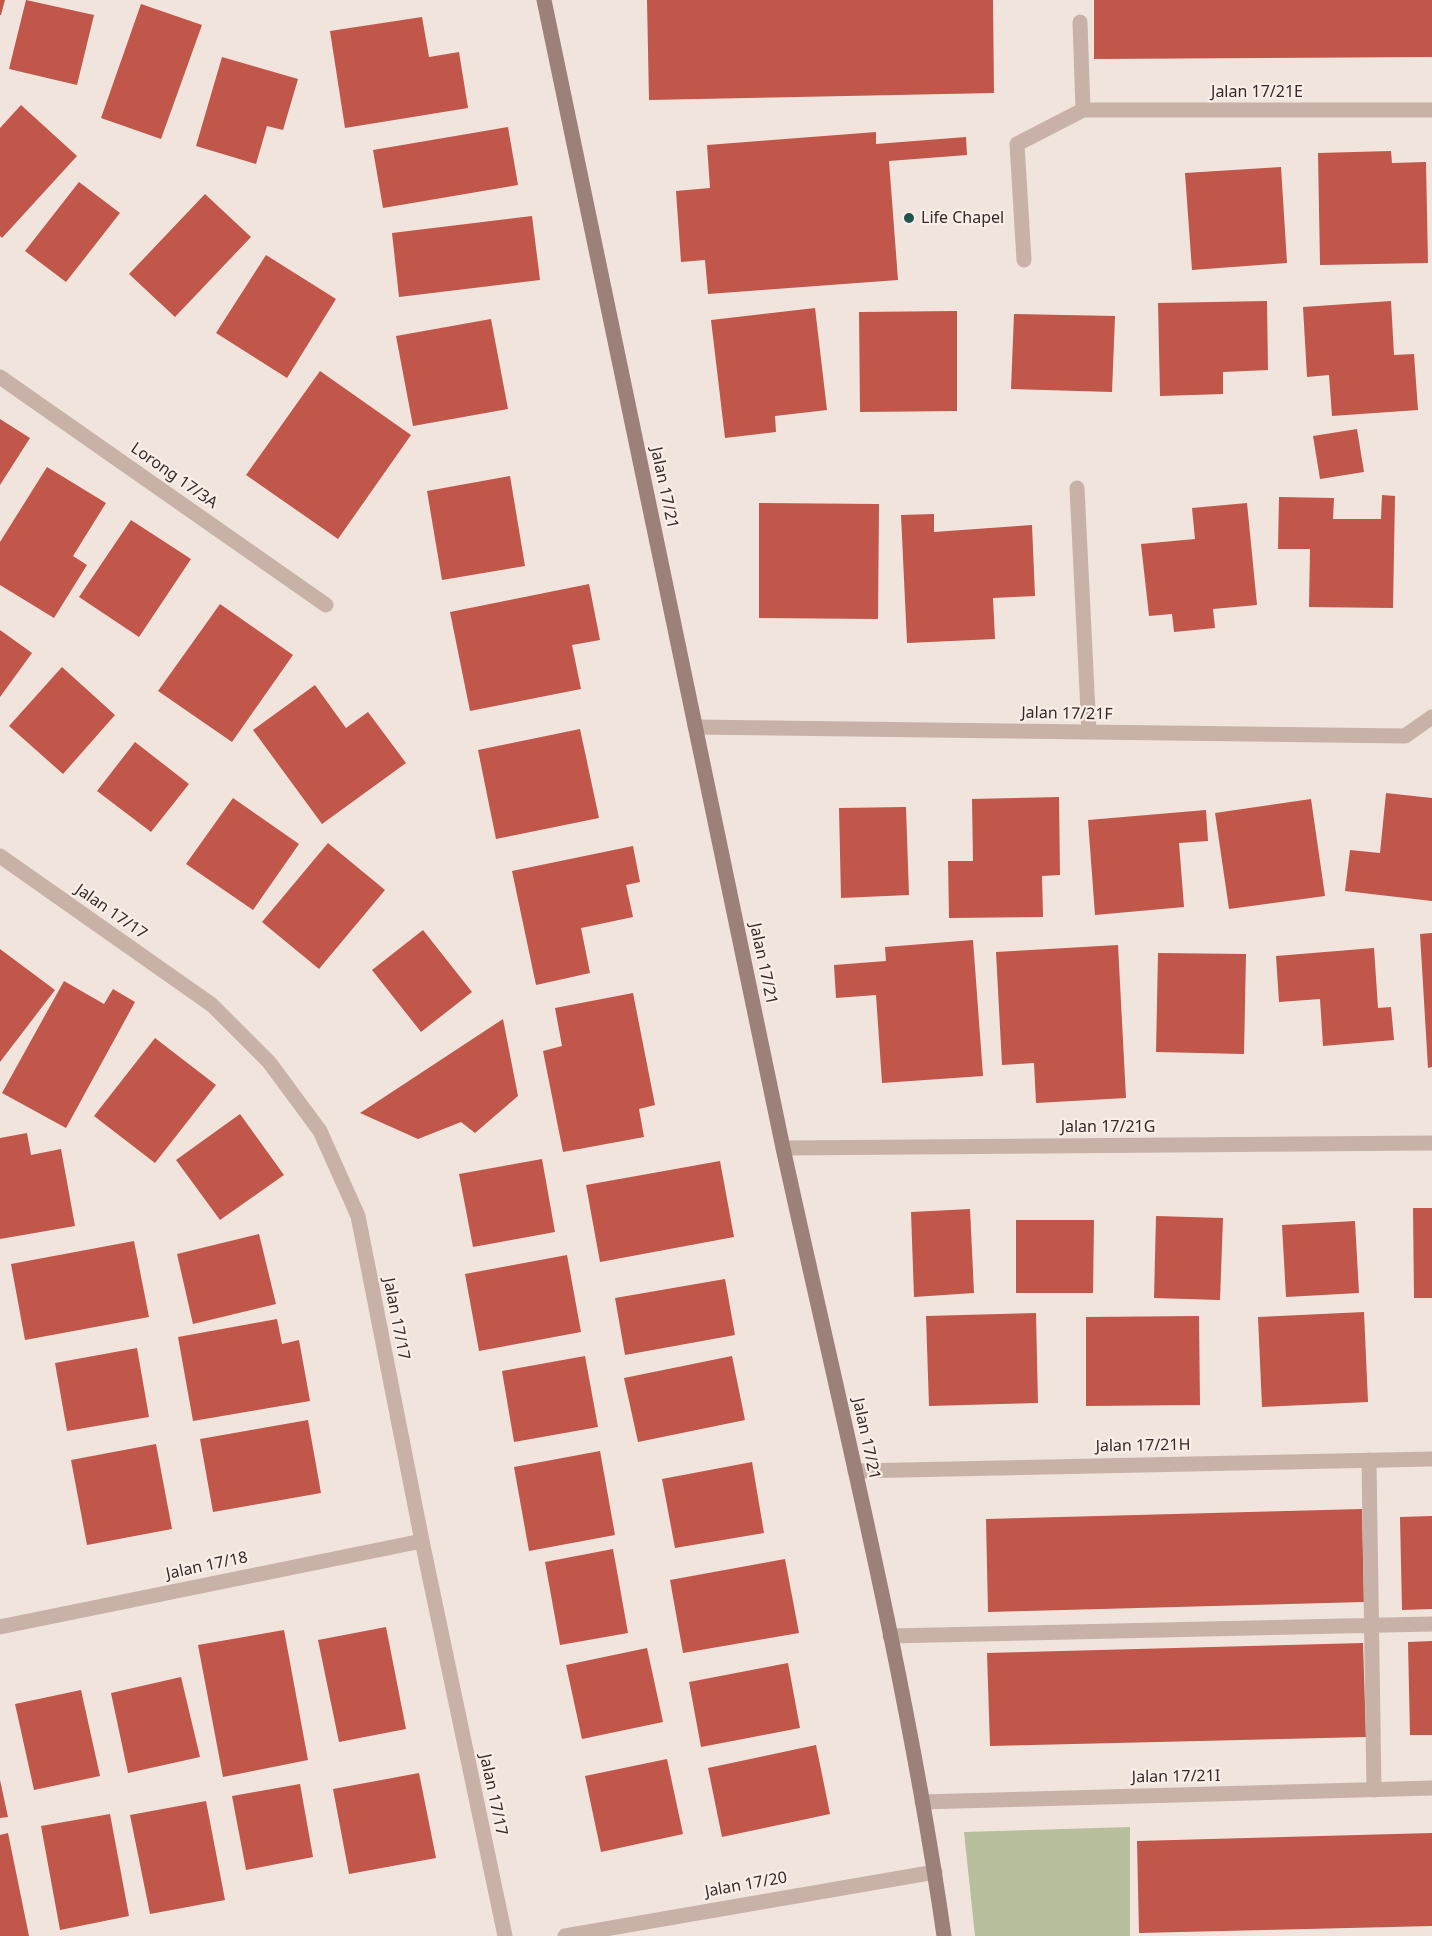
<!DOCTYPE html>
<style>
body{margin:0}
canvas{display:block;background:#f1e4dc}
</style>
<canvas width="1432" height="1936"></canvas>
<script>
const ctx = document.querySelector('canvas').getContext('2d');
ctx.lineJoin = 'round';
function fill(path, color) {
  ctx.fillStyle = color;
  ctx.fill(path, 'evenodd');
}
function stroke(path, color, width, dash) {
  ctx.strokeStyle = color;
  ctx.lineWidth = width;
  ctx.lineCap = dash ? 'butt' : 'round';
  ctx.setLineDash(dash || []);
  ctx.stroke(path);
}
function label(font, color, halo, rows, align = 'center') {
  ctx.font = font + ' "Noto Sans",sans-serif';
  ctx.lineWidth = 4.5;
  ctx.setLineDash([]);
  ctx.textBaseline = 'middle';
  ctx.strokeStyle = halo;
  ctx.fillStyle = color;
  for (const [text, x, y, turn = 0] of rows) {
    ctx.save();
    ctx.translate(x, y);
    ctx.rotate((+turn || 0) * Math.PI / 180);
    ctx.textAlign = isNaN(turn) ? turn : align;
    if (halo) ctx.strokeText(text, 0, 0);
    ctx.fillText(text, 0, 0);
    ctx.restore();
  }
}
const green = new Path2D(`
 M1130,1827V1936H975L964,1832Z`);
const building = new Path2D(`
 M0,0H5L1,15H0Z
 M26,0L94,15L77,85L9,69Z
 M647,0H993L994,93L649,100Z
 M1094,0H1432V57L1094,59Z
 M141,4L202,25L161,139L101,118Z
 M422,17L429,57L459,52L468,108L345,128L330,31Z
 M222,57L298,79L283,130L267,126L256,164L196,146Z
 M21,105L77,156L2,238L0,236V128Z
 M508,127L518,185L383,208L373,150Z
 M876,132V144L966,137L967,155L889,161L898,280L708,294L705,260L681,262L676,191L710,188L707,145Z
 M1391,151L1392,163L1426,162L1428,263L1320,265L1318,153Z
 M1281,167L1287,263L1192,270L1185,173Z
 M79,182L120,213L66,282L25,251Z
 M205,194L251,237L175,317L129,274Z
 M532,216L540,280L399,297L392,233Z
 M266,255L336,299L287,378L216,333Z
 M1267,301L1268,370L1223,372V394L1160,396L1158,303Z
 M1391,301L1394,355L1414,354L1418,410L1332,416L1329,375L1307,377L1303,307Z
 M815,308L827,410L775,416L776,432L725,438L711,320Z
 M957,311V411L860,412L859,312Z
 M1014,314L1115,316L1112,392L1011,389Z
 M491,319L508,409L413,426L396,336Z
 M320,371L411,435L338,539L246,475Z
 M0,419L30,438L0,485Z
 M1357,429L1364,472L1320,479L1313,436Z
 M47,467L106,503L73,556L87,565L54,618L0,585V542Z
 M510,476L525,566L442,580L427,491Z
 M1382,495L1395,496L1393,608L1309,607L1310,549H1278L1279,497L1334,498L1333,519H1381Z
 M759,503L879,504L878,619L759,618Z
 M1247,503L1257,605L1213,609L1215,628L1174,632L1172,614L1149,616L1141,544L1195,539L1192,508Z
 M934,514V532L1032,525L1035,596L993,598L995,639L907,643L901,515Z
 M131,520L191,559L139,637L79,597Z
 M589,584L600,640L572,645L581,689L470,711L450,612Z
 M220,604L293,655L232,742L158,691Z
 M0,630L32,653L0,697Z
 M62,667L115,715L63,774L9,726Z
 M315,685L346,728L368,712L406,763L322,824L253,730Z
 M580,729L599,818L496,839L478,750Z
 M135,742L189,784L151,832L97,791Z
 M1386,793L1432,798V901L1345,891L1350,850L1380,853Z
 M1059,797L1060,875L1042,876L1043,917L949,918L948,861H973L972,799Z
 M233,798L299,844L253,910L186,864Z
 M1311,799L1325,896L1229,909L1215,813Z
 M906,807L909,895L841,898L839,808Z
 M1206,810L1208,841L1179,843L1184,907L1095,915L1088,820Z
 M328,843L385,890L319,969L262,922Z
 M633,846L640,882L626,885L633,917L581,928L590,973L536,985L512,871Z
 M423,930L472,992L421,1032L372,970Z
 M1432,933V1067L1428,1068L1420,934Z
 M973,940L983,1076L882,1083L876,995L836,998L834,965L886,961L885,947Z
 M1118,945L1126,1098L1036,1103L1034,1063L1002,1065L996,952Z
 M1374,948L1378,1008L1391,1007L1394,1040L1323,1046L1320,999L1279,1002L1276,956Z
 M0,949L55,990L0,1062Z
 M1158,953L1246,954L1244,1054L1156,1052Z
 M64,981L104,1004L113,989L135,1002L66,1128L2,1093Z
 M633,993L655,1105L639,1109L644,1137L563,1152L543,1051L562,1046L555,1008Z
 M503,1019L518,1096L475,1133L461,1122L418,1139L360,1113Z
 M155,1038L216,1085L155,1163L94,1116Z
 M240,1114L284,1175L220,1220L176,1160Z
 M27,1133L31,1155L61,1149L75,1226L0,1239V1138Z
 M542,1159L555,1232L473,1247L459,1174Z
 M720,1161L734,1237L600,1262L586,1185Z
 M1413,1208H1432V1298H1414Z
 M970,1209L974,1293L914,1297L911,1212Z
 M1156,1216L1223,1218L1220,1300L1154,1298Z
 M1016,1220H1094L1093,1293H1016Z
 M1355,1221L1359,1293L1286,1297L1282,1225Z
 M259,1234L276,1304L193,1324L177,1254Z
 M134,1241L149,1317L25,1340L11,1264Z
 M567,1255L581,1332L479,1351L465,1274Z
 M725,1279L735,1335L625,1355L615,1298Z
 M1364,1312L1368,1402L1262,1407L1258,1317Z
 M1036,1313L1038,1403L929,1406L926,1316Z
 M1199,1316L1200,1405L1086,1406V1317Z
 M277,1319L282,1344L299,1340L310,1401L193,1421L178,1337Z
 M137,1348L149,1417L67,1431L55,1363Z
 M585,1356L598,1427L514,1442L502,1371Z
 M732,1356L745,1420L638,1442L624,1378Z
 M308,1420L321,1493L213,1512L200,1439Z
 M156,1444L172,1529L87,1545L71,1460Z
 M600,1451L615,1535L529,1551L514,1467Z
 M752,1462L764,1533L675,1548L662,1479Z
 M1362,1509L1364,1602L988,1612L986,1519Z
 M1432,1516V1609L1402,1610L1400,1517Z
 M613,1549L628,1633L560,1645L545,1562Z
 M785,1559L799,1633L683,1653L670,1580Z
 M386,1627L406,1729L339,1742L318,1640Z
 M284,1630L308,1760L223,1777L198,1645Z
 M1432,1641V1735H1410L1408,1642Z
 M1363,1643L1366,1737L990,1746L987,1653Z
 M647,1648L663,1722L582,1739L566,1665Z
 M788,1663L800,1728L701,1747L689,1682Z
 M181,1677L200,1757L128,1773L111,1693Z
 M81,1690L100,1776L34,1790L15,1704Z
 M816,1745L830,1814L722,1837L708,1768Z
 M667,1759L683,1834L601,1852L585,1776Z
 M419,1773L436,1858L349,1874L333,1789Z
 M0,1780L8,1817L0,1818Z
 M300,1784L313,1857L246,1870L232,1796Z
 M206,1801L225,1900L150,1914L130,1815Z
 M110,1814L129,1916L60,1930L41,1826Z
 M8,1833L29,1936H0V1835Z
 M1432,1833V1926L1139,1933L1137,1841Z`);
const lane = new Path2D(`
 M1024,260L1017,144L1083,110L1080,22
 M1369,1460L1374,1790
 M890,1636L1432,1624`);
const street = new Path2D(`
 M1083,110H1432
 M0,377L326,605
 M1077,488L1089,732
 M695,727L1405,736L1432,717
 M0,856L212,1005L269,1062L320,1131L358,1216L422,1541L505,1936
 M784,1148L1432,1143
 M855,1471L1432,1459
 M0,1627L422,1541
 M922,1802L1432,1788
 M565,1936L935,1872`);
const secondary = new Path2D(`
 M544,0C623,383 701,766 783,1148C840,1409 906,1671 944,1936`);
const markers = [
 [909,218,6,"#1f5551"]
];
const streetNames = [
 ["Jalan 17/21E",1257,92],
 ["Lorong 17/3A",174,476,35],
 ["Jalan 17/21",664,488,78],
 ["Jalan 17/21F",1067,714,1],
 ["Jalan 17/17",111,912,35],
 ["Jalan 17/21",763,964,78],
 ["Jalan 17/21G",1108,1127],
 ["Jalan 17/17",396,1319,79],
 ["Jalan 17/21",866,1439,78],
 ["Jalan 17/21H",1143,1446,-1],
 ["Jalan 17/18",207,1566,-12],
 ["Jalan 17/21I",1176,1777,-1],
 ["Jalan 17/17",493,1795,78],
 ["Jalan 17/20",746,1885,-10]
];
const poiNames = [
 ["Life Chapel",921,218]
];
fill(green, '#b8bf9c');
fill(building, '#c1564a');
stroke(lane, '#c8b2a8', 15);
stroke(street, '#c8b2a8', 15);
stroke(secondary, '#9c817a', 15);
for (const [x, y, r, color] of markers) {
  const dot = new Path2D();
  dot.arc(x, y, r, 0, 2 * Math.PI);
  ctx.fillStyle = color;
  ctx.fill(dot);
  stroke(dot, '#f9eee8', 2);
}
label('16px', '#352a28', '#f9eee8', streetNames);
label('16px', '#352a28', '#f9eee8', poiNames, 'left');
</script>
